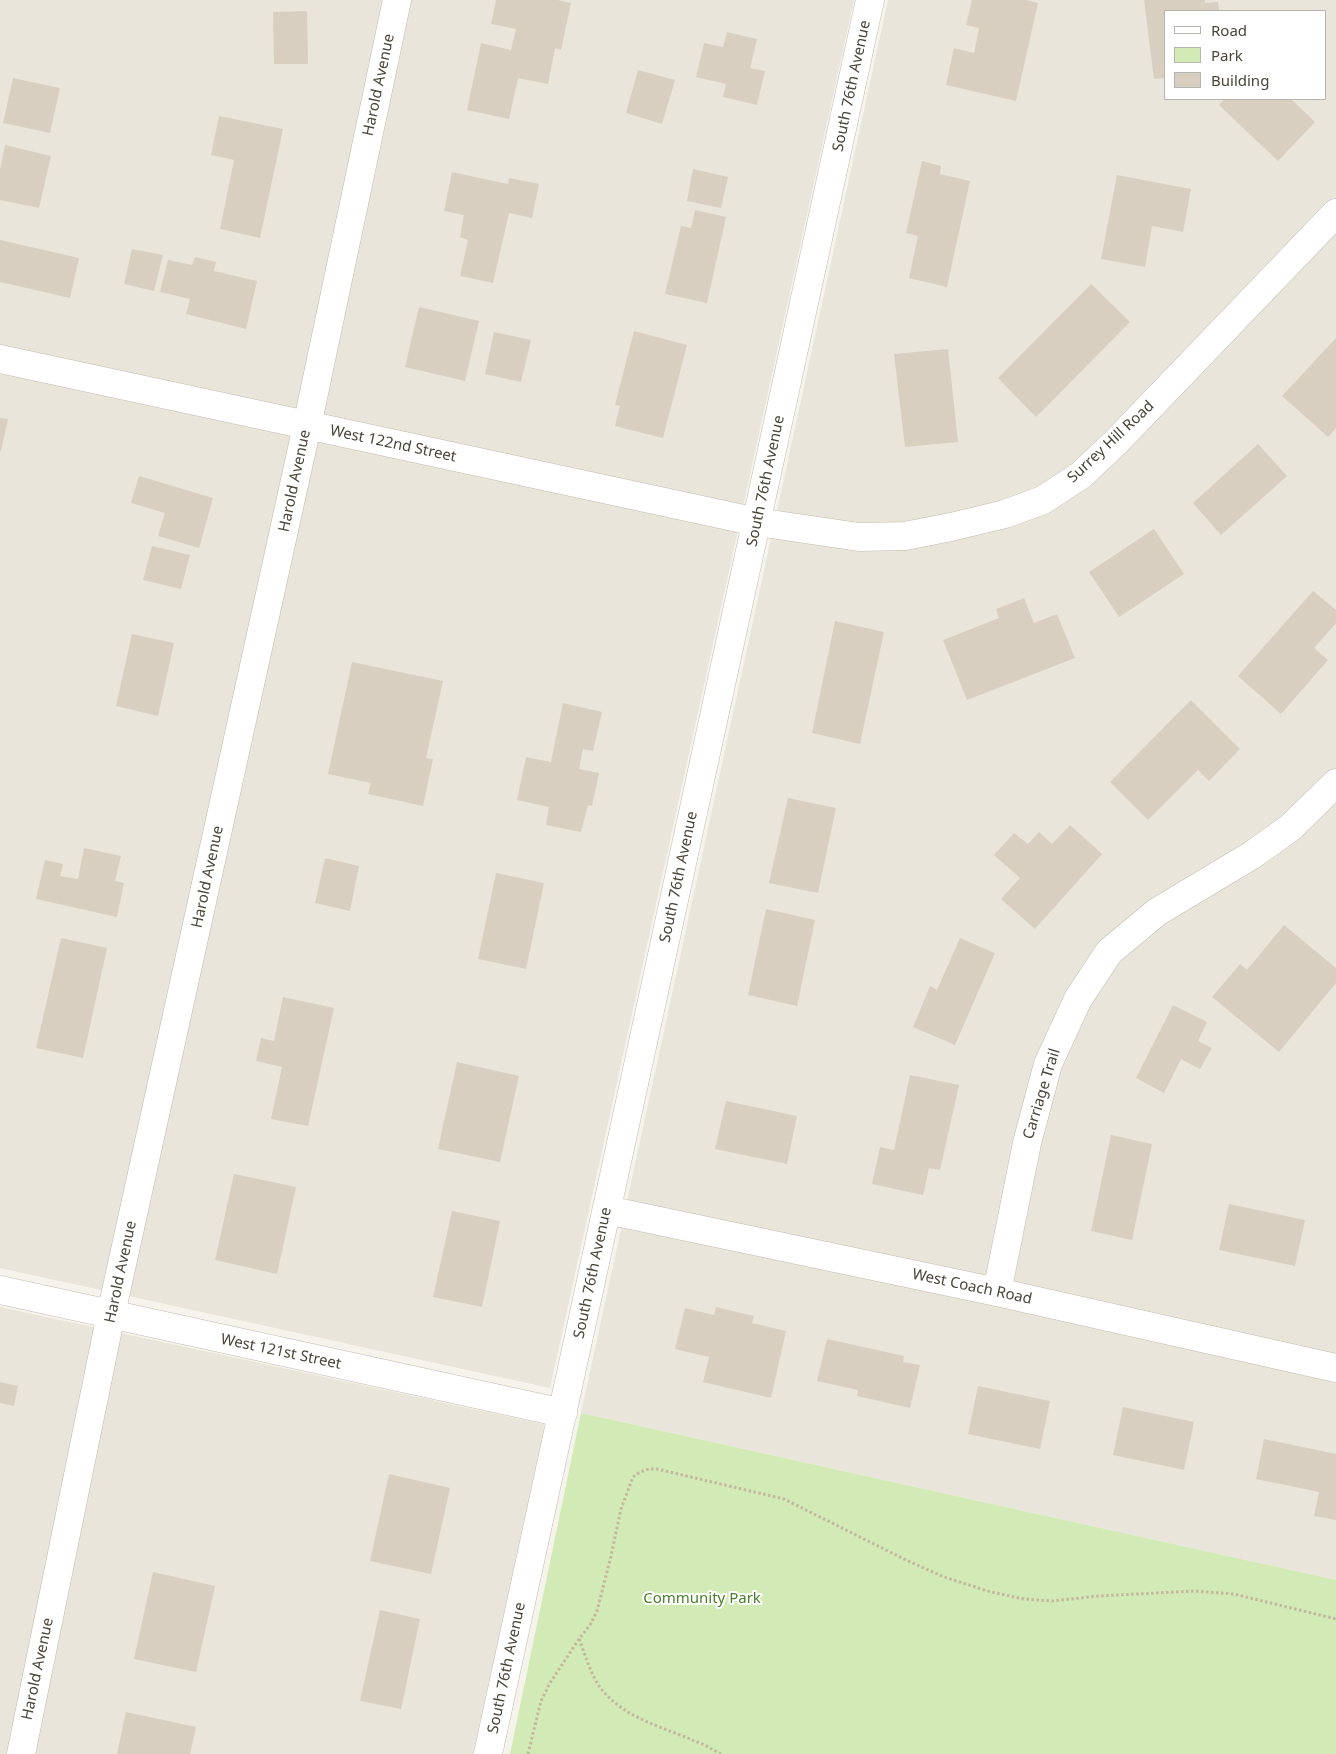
<!DOCTYPE html>
<style>
body{margin:0}
#map{position:relative;width:1336px;height:1754px;overflow:hidden;background:#f6f3ec;font-family:"Noto Sans",sans-serif}
canvas{display:block}
.legend{position:absolute;left:1164px;top:10px;width:162px;height:90px;box-sizing:border-box;background:#fff;border:1px solid #b7b4b0;margin:0;padding:6px 9px;list-style:none;font-size:15px;color:#4b4439}
.legend li{display:flex;align-items:center;gap:10px;height:25px}
.legend b{width:25px;border:1px solid #b7b4b0}
</style>
<div id="map">
<canvas width="1336" height="1754"></canvas>
<ul class="legend">
<li><b style="height:6px;background:#fff"></b>Road</li>
<li><b style="height:14px;background:#d2eab5"></b>Park</li>
<li><b style="height:14px;background:#d8cfc1"></b>Building</li>
</ul>
</div>
<script>
const ctx = document.querySelector('canvas').getContext('2d');
ctx.lineJoin = 'round';
function fill(path, color) {
  ctx.fillStyle = color;
  ctx.fill(path, 'evenodd');
}
function stroke(path, color, width, dash) {
  ctx.strokeStyle = color;
  ctx.lineWidth = width;
  ctx.lineCap = dash ? 'butt' : 'round';
  ctx.setLineDash(dash || []);
  ctx.stroke(path);
}
function label(font, color, halo, rows, align = 'center') {
  ctx.font = font + ' "Noto Sans",sans-serif';
  ctx.lineWidth = 4;
  ctx.setLineDash([]);
  ctx.textBaseline = 'middle';
  ctx.strokeStyle = halo;
  ctx.fillStyle = color;
  for (const [text, x, y, turn = 0] of rows) {
    ctx.save();
    ctx.translate(x, y);
    ctx.rotate((+turn || 0) * Math.PI / 180);
    ctx.textAlign = isNaN(turn) ? turn : align;
    if (halo) ctx.strokeText(text, 0, 0);
    ctx.fillText(text, 0, 0);
    ctx.restore();
  }
}
const residential = new Path2D(`
 M0,0H854L550,1388L0,1268Z
 M888,0H1336V1580L581,1413ZM1165,11H1325V99H1165Z
 M0,1307L547,1425L473,1754H0Z`);
const green = new Path2D(`
 M581,1413L1336,1580V1754H510Z`);
const building = new Path2D(`
 M496,0H558L571,3L561,50L555,48L548,84L518,78L509,119L467,110L481,43L511,50L516,29L491,24Z
 M972,0H1026L1038,3L1016,101L946,85L954,48L974,53L979,28L966,25Z
 M1144,0H1205V3L1218,2L1219,11H1165V78L1154,79Z
 M307,11L308,64H274L273,12Z
 M727,32L757,39L750,68L765,71L757,105L723,97L726,84L696,77L704,43L723,47Z
 M638,70L675,80L662,124L626,113Z
 M13,78L60,88L50,133L3,123Z
 M1225,99H1291L1315,122L1278,161L1219,105Z
 M219,116L283,129L260,238L220,229L234,160L211,155Z
 M5,145L51,156L39,208L0,200V170Z
 M922,161L941,166L940,174L970,181L947,287L909,278L918,236L906,233Z
 M693,169L728,177L721,208L687,201Z
 M452,172L508,184L509,178L539,184L532,218L509,213L493,283L460,276L468,240L460,237L464,215L444,211Z
 M1117,175L1191,189L1183,232L1152,226L1145,267L1101,259Z
 M695,210L726,217L707,303L665,294L681,226L691,228Z
 M0,240L79,258L70,298L0,282Z
 M132,249L163,255L154,291L124,284Z
 M195,257L216,262L214,271L257,281L246,329L186,314L190,299L160,292L168,260L192,265Z
 M1091,284L1130,322L1036,417L998,378Z
 M419,307L479,321L465,381L405,367Z
 M634,331L687,345L663,438L615,426L620,406L615,405Z
 M494,332L531,340L521,382L485,374Z
 M1336,338V428L1328,437L1282,396Z
 M948,349L958,442L905,447L894,354Z
 M0,418L8,419L1,451H0Z
 M1258,444L1287,476L1221,535L1193,503Z
 M139,476L213,498L199,548L158,536L165,513L131,503Z
 M1154,529L1184,574L1119,617L1089,572Z
 M152,546L190,555L181,589L143,580Z
 M1313,591L1336,610V623L1314,648L1328,660L1281,714L1238,676Z
 M1024,598L1034,623L1057,614L1075,658L967,700L943,640L999,618L996,609Z
 M835,621L884,632L860,744L812,733Z
 M132,634L174,643L158,716L116,706Z
 M352,662L443,681L426,758L433,759L423,806L368,794L371,783L328,774Z
 M1191,700L1240,749L1209,781L1198,770L1148,820L1110,782Z
 M563,703L602,712L593,751L583,749L579,769L599,773L592,806L588,805L581,832L546,825L549,807L517,800L526,757L551,762Z
 M788,798L836,808L818,893L769,883Z
 M1070,825L1102,854L1035,929L1001,899L1020,878L994,855L1014,833L1028,844L1039,832L1052,844Z
 M84,848L121,856L115,881L124,883L117,917L36,899L45,860L63,864L60,876L78,879Z
 M325,858L359,866L350,911L315,903Z
 M496,873L544,883L526,969L478,959Z
 M766,909L815,920L797,1006L748,995Z
 M1284,925L1336,968V983L1279,1052L1212,997L1240,964L1247,970Z
 M61,938L107,948L83,1058L36,1048Z
 M960,938L995,953L955,1045L913,1027L930,986L937,990Z
 M283,997L334,1008L308,1126L271,1119L282,1067L256,1061L261,1038L274,1041Z
 M1173,1005L1207,1022L1198,1041L1212,1048L1200,1069L1181,1059L1164,1093L1136,1078Z
 M457,1062L519,1076L500,1162L438,1149Z
 M910,1075L959,1085L940,1170L929,1168L923,1195L872,1184L880,1147L894,1150Z
 M726,1101L797,1116L787,1164L715,1149Z
 M1111,1135L1152,1144L1132,1240L1091,1231Z
 M234,1174L296,1187L277,1274L215,1260Z
 M1229,1204L1305,1220L1295,1266L1219,1250Z
 M452,1211L500,1221L482,1307L433,1297Z
 M716,1307L754,1316L752,1323L786,1331L771,1398L703,1382L709,1357L675,1349L685,1308L714,1315Z
 M827,1339L904,1356L903,1362L920,1365L910,1408L857,1396L858,1390L817,1381Z
 M0,1382L18,1386L14,1406L0,1403Z
 M978,1386L1050,1401L1040,1449L968,1434Z
 M1123,1407L1194,1422L1184,1470L1113,1455Z
 M1264,1439L1336,1454V1520L1314,1516L1319,1492L1256,1479Z
 M389,1474L450,1488L431,1574L370,1561Z
 M153,1572L215,1586L196,1672L134,1659Z
 M380,1610L420,1619L401,1709L360,1701Z
 M126,1712L196,1727L190,1754H117Z`);
const path = new Path2D(`
 M579,1639C586,1656 591,1677 603,1691C626,1719 666,1728 697,1742C706,1745 713,1750 721,1754
 M528,1754L541,1701L550,1683L579,1639L590,1625L597,1611L611,1556L621,1509L633,1477L640,1472L649,1469H657L784,1499L906,1560L944,1577L991,1592L1024,1599L1052,1601L1099,1596L1194,1591L1234,1594L1336,1619`);
const minor = new Path2D(`
 M0,359L757,522L859,537L905,536L951,527L1005,514L1043,500L1081,475L1116,442L1336,213
 M607,1210L997,1292L1336,1368
 M0,1290L563,1413
 M997,1292L1027,1143L1048,1064L1078,999L1109,952L1157,912L1252,855L1290,828L1336,783
 M21,1754L111,1314L307,426L397,0
 M488,1754L870,0`);
const streetNames = [
 ["Harold Avenue",379,85,-78],
 ["South 76th Avenue",852,86,-78],
 ["Surrey Hill Road",1111,442,-43],
 ["West 122nd Street",393,444,12],
 ["Harold Avenue",295,481,-78],
 ["South 76th Avenue",766,481,-78],
 ["Harold Avenue",208,877,-78],
 ["South 76th Avenue",679,877,-78],
 ["Carriage Trail",1042,1094,-73],
 ["Harold Avenue",121,1272,-78],
 ["South 76th Avenue",593,1273,-78],
 ["West Coach Road",972,1287,12],
 ["West 121st Street",281,1352,12],
 ["South 76th Avenue",507,1668,-78],
 ["Harold Avenue",38,1669,-78]
];
const parkNames = [
 ["Community Park",702,1599]
];
fill(residential, '#eae5da');
fill(green, '#d2eab5');
fill(building, '#d8cfc1');
stroke(minor, '#c2bbae', 29);
stroke(path, '#c4b79f', 3, [2.5, 2.5]);
stroke(minor, '#fff', 28);
label('15px', '#4b4439', '#fff', streetNames);
label('15px', '#4a7f2a', '#fff', parkNames);
</script>
